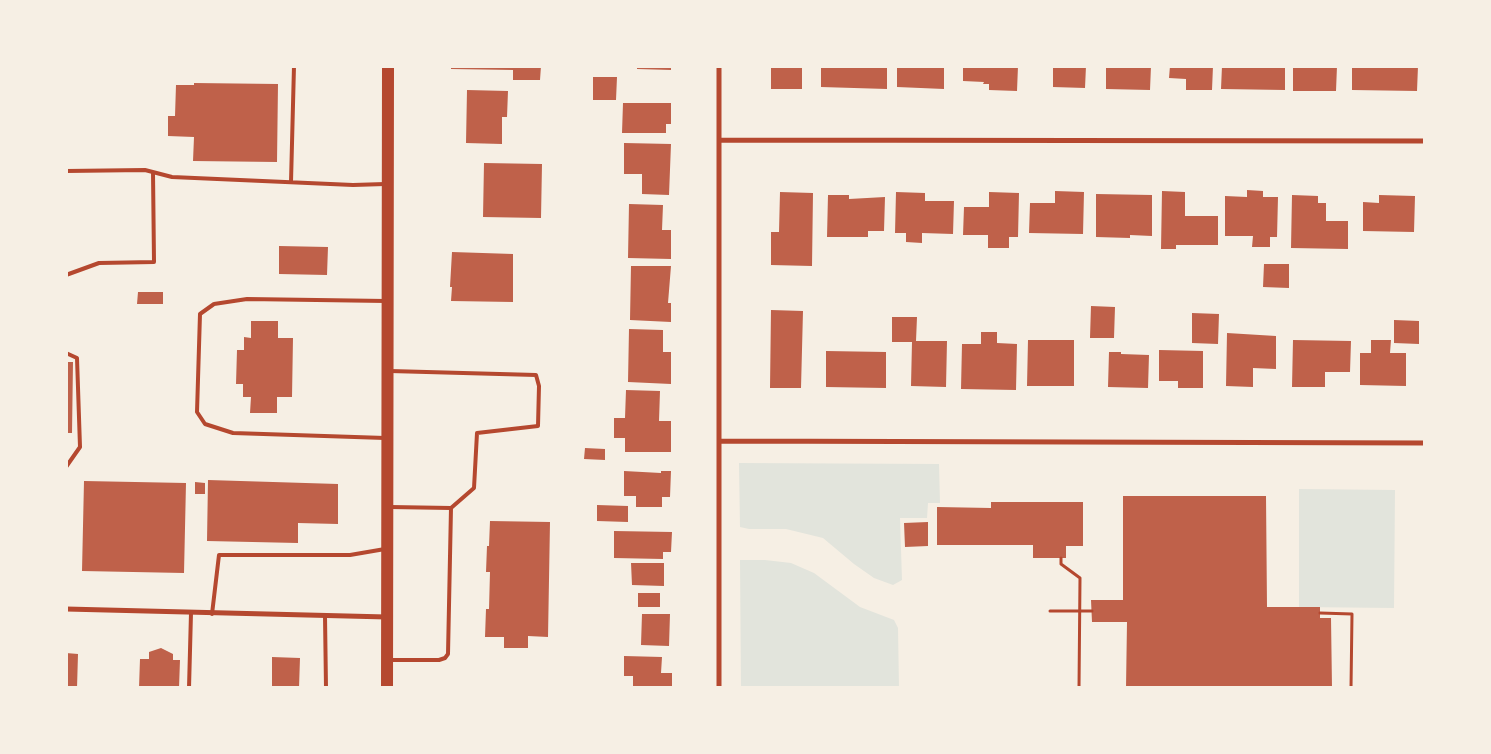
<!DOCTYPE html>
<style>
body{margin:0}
#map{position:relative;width:1491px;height:754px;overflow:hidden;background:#f6efe4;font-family:"Noto Serif",serif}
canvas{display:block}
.frame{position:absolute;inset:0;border:68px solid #f6efe4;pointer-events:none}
</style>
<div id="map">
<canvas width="1491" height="754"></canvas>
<div class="frame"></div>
</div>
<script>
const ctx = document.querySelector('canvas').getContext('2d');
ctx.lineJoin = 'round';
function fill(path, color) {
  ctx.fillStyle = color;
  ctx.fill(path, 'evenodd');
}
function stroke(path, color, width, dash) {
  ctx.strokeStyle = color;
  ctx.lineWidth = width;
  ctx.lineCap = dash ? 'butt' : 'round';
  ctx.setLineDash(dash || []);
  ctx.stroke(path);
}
const green = new Path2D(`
 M739,463L939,464L940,503H928L927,518H900L902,580L893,585L874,578L854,564L823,538L786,529H749L740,527Z
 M1299,489L1395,490L1394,608L1299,607Z
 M740,560H765L791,563L814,573L860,607L894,620L898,628L899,688H741Z`);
const building = new Path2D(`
 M451,66H541L540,80H513V70L451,69Z
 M637,66H671V70L637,69Z
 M771,66H802V89H771Z
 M821,66H887V89L821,87Z
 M897,66H944V89L897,87Z
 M963,66H1018L1017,91L989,90V84H983L984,82L963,81Z
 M1053,66H1086L1085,88L1053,87Z
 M1106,66H1151L1150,90L1106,89Z
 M1170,66H1213L1212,90H1186V79L1169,78Z
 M1222,66H1285V90L1221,89Z
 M1293,66H1337L1336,91H1293Z
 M1352,66H1418L1417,91L1352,90Z
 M593,77H617L616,100H593Z
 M194,83L278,84L277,162L193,161L194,137L168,136V116H175L176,85H194Z
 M467,90L508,91L507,117H502V144L466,143Z
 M623,103H671V124H666V133H622Z
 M624,143L671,144L669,195L642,194V174H624Z
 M484,163L542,164L541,218L483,217Z
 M1247,190L1263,191V197H1278L1277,237H1270V247H1252L1253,236H1225V196L1247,197Z
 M1055,191L1084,192L1083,234L1029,233L1030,203H1055Z
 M1162,191L1185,192V216H1218V245H1176V249H1161Z
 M780,192L813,193L812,266L771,265V232H779Z
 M896,192L925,193V201H954L953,234L922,233V243L906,242V233H895Z
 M989,192L1019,193L1018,237H1009V248H988V235H963L964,207H989Z
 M1096,194L1152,195V236L1130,235V238L1096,237Z
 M828,195H849V199L885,197L884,231H868V237H827Z
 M1292,195L1318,196V203H1326V221H1348V249L1291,248Z
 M1379,195L1415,196L1414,232L1363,231V202L1379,203Z
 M629,204L663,205L662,230H671V259L628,258Z
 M279,246L328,247L327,275L279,274Z
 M452,252L513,254V302L451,301L452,287H450Z
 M1264,264H1289V288L1263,287Z
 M631,266H671L668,303H671V322L630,320Z
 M138,292H163V304H137Z
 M1091,306L1115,307L1114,338H1090Z
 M771,310L803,311L801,388H770Z
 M1192,313L1219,314L1218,344L1192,343Z
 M892,317H917L916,341H947L946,387L911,386L912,342H892Z
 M1394,320L1419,321V344L1394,343Z
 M251,321H278V338H293L292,397H277V413H250L251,397H243V384H236L237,350H244V337L251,338Z
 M629,329L663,330V352H671V384L628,382Z
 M981,332H997V343L1017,344L1016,390L961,389L962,344H981Z
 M1227,333L1276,336V369L1253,368V387L1226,386Z
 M1028,340H1074V386H1027Z
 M1293,340L1351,341L1350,372H1325V387H1292Z
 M1371,340H1391L1390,353H1406V386L1360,385V353H1371Z
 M1159,350L1203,351V388H1178V381H1159Z
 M826,351L886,352V388L826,387Z
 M1109,352H1121V354L1149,355L1148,388L1108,387Z
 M66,362H73L72,433H66Z
 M626,390L660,391L659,421H671V452H625V438H614V418H625Z
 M585,448L605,449V460L584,459Z
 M624,471L661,473V471H671L670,497H662V507H636V496H624Z
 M208,480L338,484V524L298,523V543L207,541Z
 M84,481L186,483L184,573L82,571Z
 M195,482L205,483V494H195Z
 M1123,496H1266L1267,607H1320V618H1331L1332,688H1126L1127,622H1092L1091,600H1123Z
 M991,502H1083V546H1066V558H1033V545H937V507L991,508Z
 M597,505L628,506V522L597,521Z
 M490,521L550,522L548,637L528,636V648H504V637H485L486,609H489L490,572H486L487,546H489Z
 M928,522V546L905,547L904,523Z
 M614,531L672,532L671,552H663V559L614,558Z
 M631,563H664V586L632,585Z
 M638,593H660V607H638Z
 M642,614H670L669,646L641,645Z
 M161,648L173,654V660H180L179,688H139L140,659H149V652Z
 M66,653L78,654L77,688H66Z
 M624,656L662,657L661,673H672V688H633V676H624Z
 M272,657L300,658L299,688H272Z`);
const path = new Path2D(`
 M1061,558V564L1080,578L1079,688
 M1050,611H1092
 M1320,613L1352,614L1351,688`);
const service = new Path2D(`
 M66,171L145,170L172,177L353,185L385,184
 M291,182L294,66
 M66,275L99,263L154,262L153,172
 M66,353L77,358L80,447L66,467
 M390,371L536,375L539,386L538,426L477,433L474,488L451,508L448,654L445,658L439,660H390
 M385,438L233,433L205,424L197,412L200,314L214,304L247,299L386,301
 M390,507L451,508
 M212,614L219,555H350L385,549
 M325,616L326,688
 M189,688L191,613`);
const minor = new Path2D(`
 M719,66V688
 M719,140L1425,141
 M720,441L1425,443
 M66,609L387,617`);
const primary = new Path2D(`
 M387,688L388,66`);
fill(green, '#e2e4dc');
fill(building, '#bf614a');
stroke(path, '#b5482f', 3);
stroke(service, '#b5482f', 4);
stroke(minor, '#b5482f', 5);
stroke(primary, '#b5482f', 12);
</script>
